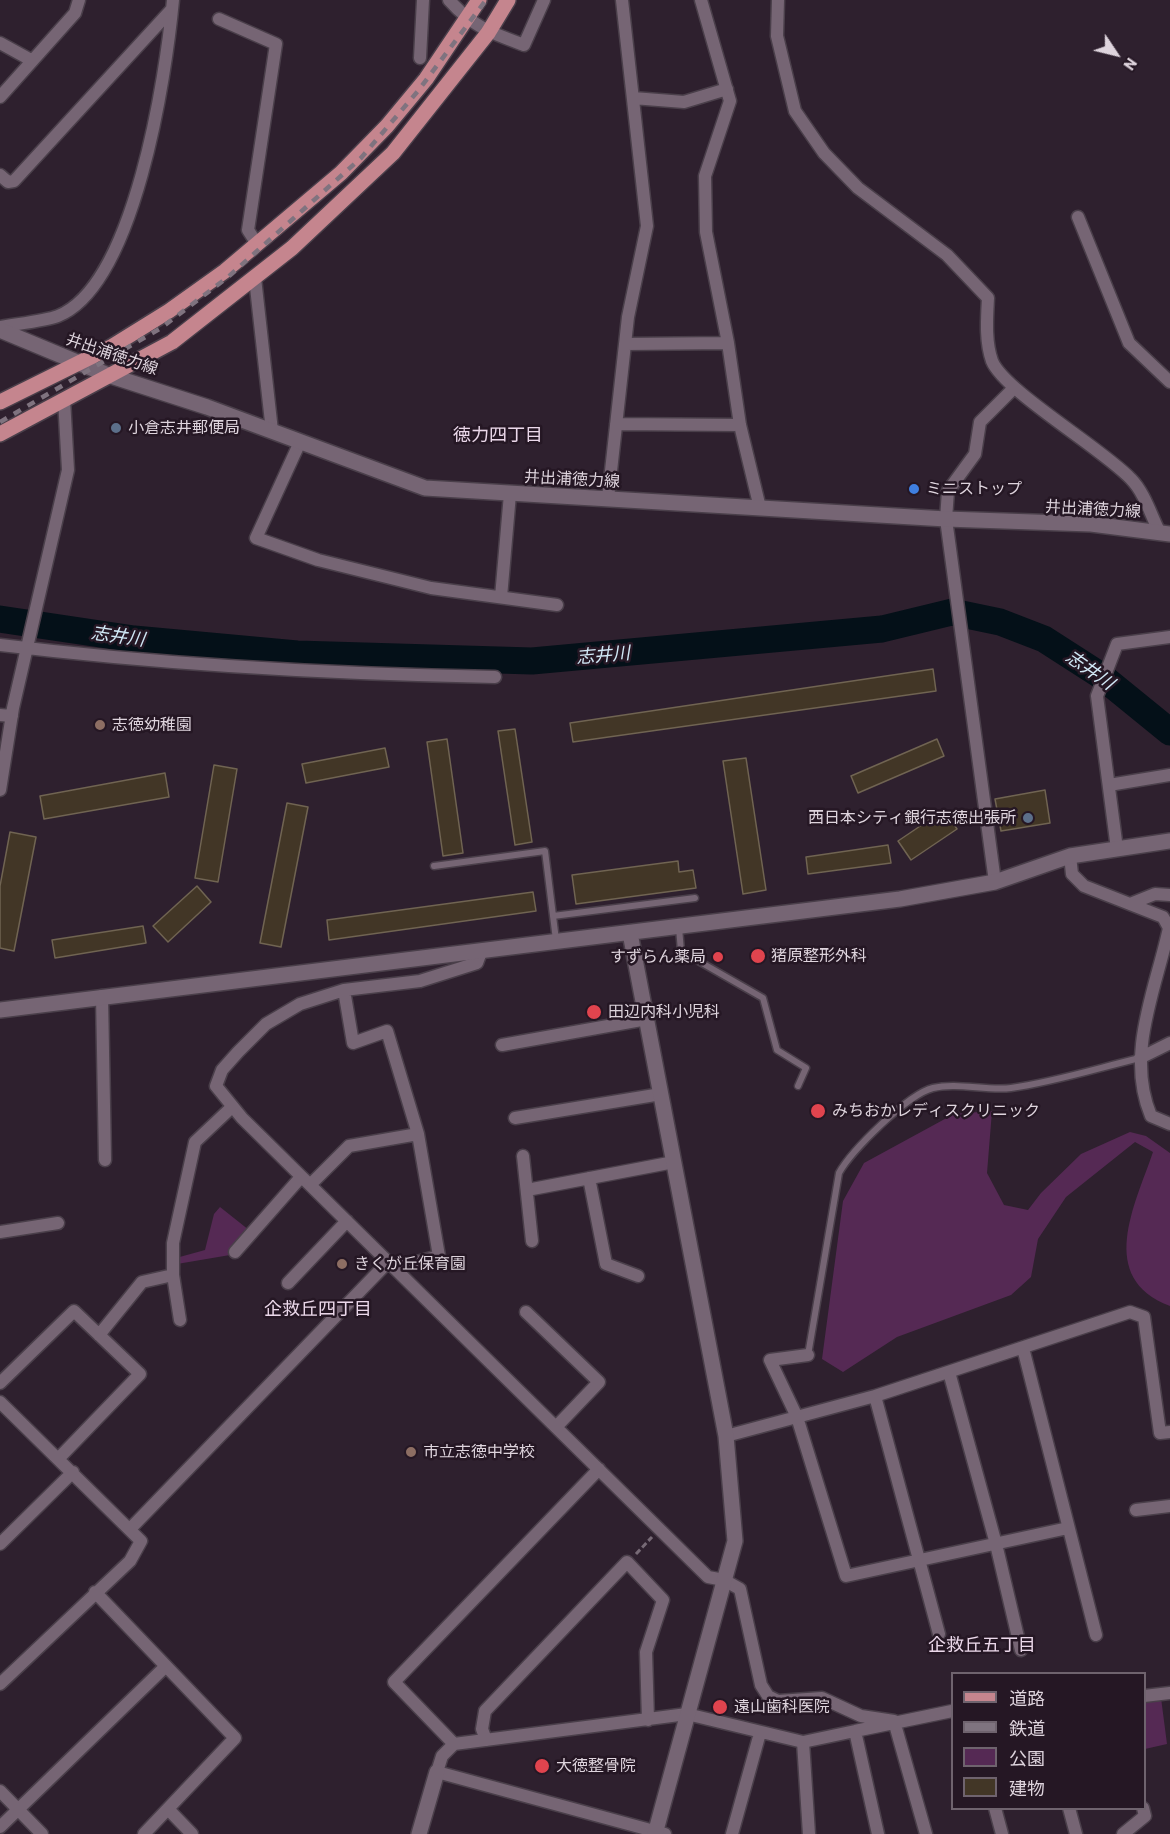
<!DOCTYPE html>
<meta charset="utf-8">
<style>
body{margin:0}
#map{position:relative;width:1170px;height:1834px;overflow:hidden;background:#2e202e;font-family:Barlow,"Noto Sans JP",sans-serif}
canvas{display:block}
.legend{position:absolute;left:951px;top:1672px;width:195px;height:138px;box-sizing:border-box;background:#251724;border:2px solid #6f636e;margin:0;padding:8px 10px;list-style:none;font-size:18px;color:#ded4dd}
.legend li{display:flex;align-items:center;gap:12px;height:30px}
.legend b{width:30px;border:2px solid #6f636e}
.north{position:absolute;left:1086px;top:24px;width:60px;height:60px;-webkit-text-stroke:4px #251724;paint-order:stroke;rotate:125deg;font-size:16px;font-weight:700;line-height:24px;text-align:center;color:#ded4dd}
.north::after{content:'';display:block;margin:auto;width:21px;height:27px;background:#ded4dd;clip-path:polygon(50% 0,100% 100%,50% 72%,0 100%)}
</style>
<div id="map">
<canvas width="1170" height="1834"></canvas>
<ul class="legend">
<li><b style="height:8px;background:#c5858e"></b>道路</li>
<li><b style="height:8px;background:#7f737f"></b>鉄道</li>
<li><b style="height:16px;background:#552954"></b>公園</li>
<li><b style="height:16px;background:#423626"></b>建物</li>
</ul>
<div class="north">N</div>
</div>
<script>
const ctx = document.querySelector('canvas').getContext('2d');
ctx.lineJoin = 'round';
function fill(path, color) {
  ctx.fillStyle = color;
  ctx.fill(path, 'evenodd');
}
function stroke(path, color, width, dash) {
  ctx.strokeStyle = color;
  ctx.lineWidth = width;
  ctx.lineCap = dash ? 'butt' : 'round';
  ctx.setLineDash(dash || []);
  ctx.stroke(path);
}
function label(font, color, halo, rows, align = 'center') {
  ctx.font = font + ' Barlow,"Noto Sans JP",sans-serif';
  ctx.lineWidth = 5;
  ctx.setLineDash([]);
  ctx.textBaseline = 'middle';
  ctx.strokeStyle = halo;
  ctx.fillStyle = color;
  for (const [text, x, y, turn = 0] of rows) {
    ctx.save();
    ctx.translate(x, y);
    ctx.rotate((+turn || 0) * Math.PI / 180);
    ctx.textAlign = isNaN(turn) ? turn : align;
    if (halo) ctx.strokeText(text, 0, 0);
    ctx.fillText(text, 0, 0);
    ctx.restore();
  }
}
const green = new Path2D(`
 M992,1111L987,1173L1004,1205L1028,1210L1041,1193L1081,1154L1130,1132L1146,1136L1170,1153V1306C1096,1278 1135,1205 1153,1152L1135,1142L1066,1197L1038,1239L1031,1277L1011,1295L897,1337L843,1372L822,1359L843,1201L864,1163L954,1114Z
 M220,1207L249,1230L230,1255L177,1264L176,1258L205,1250L214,1214Z
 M1161,1698L1167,1744L1145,1749V1700Z`);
const river = new Path2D(`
 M0,619L134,639L297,654L532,661L882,629L952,612L1000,622L1044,639L1100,675L1170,732`);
const building = new Path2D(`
 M933,669L936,691L573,742L570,723Z
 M515,729L532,842L515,845L498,731Z
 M447,739L463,853L443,856L427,742Z
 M937,739L944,756L858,793L851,776Z
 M385,748L389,767L306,783L302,764Z
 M746,758L766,890L743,894L723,761Z
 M214,765L237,769L218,882L195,878Z
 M165,773L169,797L44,819L40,796Z
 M1045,790L1050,823L1001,831L995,799Z
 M287,803L308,807L281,947L260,943Z
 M944,810L957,829L911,860L898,841Z
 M10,832L36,837L14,951L0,948V886Z
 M888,845L891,863L808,874L806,857Z
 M678,861L679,872L693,870L696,888L576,904L572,875Z
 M197,886L211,902L168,942L153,926Z
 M533,892L536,911L329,940L327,920Z
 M143,926L146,943L55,958L52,940Z`);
const path = new Path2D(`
 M636,1554L652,1537`);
const lane = new Path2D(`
 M434,866L545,851L556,940
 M553,916L695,898
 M679,928L681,951L763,998L777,1050L806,1068L798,1086
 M808,1355L839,1173C851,1151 908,1094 933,1088C957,1082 986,1091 1011,1088C1054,1082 1098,1068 1140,1058`);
const street = new Path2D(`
 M449,0C473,27 491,33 524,45L544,0
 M701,0L730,101L705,176L706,232L728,343L740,425L760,508
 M778,0L777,36L795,111L824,153L858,188L947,255L988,298C987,318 985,341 992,361C1004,391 1103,449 1131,479C1144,492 1151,515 1159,531
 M219,19L276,44L248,230L257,244
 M0,43L31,60
 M420,58L423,0
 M0,97L75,13L79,0
 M633,98L684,102L727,89
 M0,175L8,182L14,181L172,9
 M1078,217L1129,343L1170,382
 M255,278L272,431
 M0,327C16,324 45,321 58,316C135,285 166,75 173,0
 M625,344L728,343
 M616,424L740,425
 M300,442L256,538L318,560L431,588L557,605
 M608,498L628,317L647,226L622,0
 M501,597L510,494
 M0,645C165,665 330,674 495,677
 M0,715L12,716
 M1109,785L1170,775
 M0,790L13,708L68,470L64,399
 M1117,849L1097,696L1117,644L1170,637
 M1070,856L1072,874L1084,886L1163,917L1169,928C1156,989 1125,1054 1151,1116L1170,1124
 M995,882L946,519L948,491L975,454L980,422L1014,388
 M1130,904L1155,894L1170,895
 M481,952L477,963L420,981L344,990L300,1004L266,1024L238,1052L222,1070L216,1086L242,1118L708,1577L724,1580L740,1589L761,1685L768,1696L778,1701L822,1698L861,1716L894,1721
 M344,990L353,1043L387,1031L418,1134
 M102,996L105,1160
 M502,1045L647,1019
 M1140,1058L1170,1043
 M515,1118L661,1094
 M523,1156L532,1241
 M589,1178L606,1264L638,1276
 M310,1185L349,1146L418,1134L439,1256L395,1268
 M527,1190L674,1162
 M0,1232L58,1223
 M235,1252L301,1177
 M288,1283L347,1221
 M526,1312L599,1382L556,1427
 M180,1320L173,1275V1243L195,1142L232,1107
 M99,1335L142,1282L173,1275
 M1023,1348L1096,1635
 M808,1355L770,1360L797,1417L846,1576L1068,1528
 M949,1372L996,1544L1021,1650
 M0,1383L74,1311L140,1374L59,1458
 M875,1396L939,1634
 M0,1402L141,1541L130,1561L0,1684
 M726,1436L875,1396L1130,1312L1144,1317L1160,1433L1170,1432
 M1136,1510L1170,1506
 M130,1529L388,1262
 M0,1544L73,1472
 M95,1592L235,1738L144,1834
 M1144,1696L1170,1693
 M894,1721L926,1834
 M486,1740L482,1729L485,1711L627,1562L663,1600L646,1652L648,1720
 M803,1742L809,1834
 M454,1744L394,1682L599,1469
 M0,1791L42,1834
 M995,1808L1002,1834
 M1069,1808L1076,1834
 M168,1809L192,1834
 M0,1827L165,1667
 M665,1834L437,1772L442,1756L454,1744L687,1714L803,1742L855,1731
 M732,1834L760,1733
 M878,1834L855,1731L952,1711
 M1123,1834L1145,1816L1143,1808`);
const secondary = new Path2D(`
 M0,330L108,375L207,407L425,488L946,519L1091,524L1170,534
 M630,933L726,1436L735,1541L655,1834
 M0,1010L900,899L995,882L1070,856L1170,841
 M419,1834L437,1772`);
const primary = new Path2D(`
 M0,402L111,347L169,311L225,271L341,173L387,126L426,79L479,0
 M0,434L172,342L292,248L393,153L488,33L508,0`);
const rail = new Path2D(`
 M0,422L161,328L228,277L361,158L418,91L486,0`);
const markers = [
 [116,428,6,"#5c6f8a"],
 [914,489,6,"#3f7fe0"],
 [100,725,6,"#8d6e63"],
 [1028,818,6,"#5c6f8a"],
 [758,956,8,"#e0444e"],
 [718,957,6,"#e0444e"],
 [594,1012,8,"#e0444e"],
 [818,1111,8,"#e0444e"],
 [342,1264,6,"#8d6e63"],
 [411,1452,6,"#8d6e63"],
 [720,1707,8,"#e0444e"],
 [542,1766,8,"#e0444e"]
];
const streetNames = [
 ["井出浦徳力線",112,354,19],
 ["井出浦徳力線",572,479,3],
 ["井出浦徳力線",1093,509,3]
];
const poiNames = [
 ["小倉志井郵便局",128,428],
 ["ミニストップ",926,489],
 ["志徳幼稚園",112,725],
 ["西日本シティ銀行志徳出張所",1016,818,"right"],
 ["猪原整形外科",771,956],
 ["すずらん薬局",706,957,"right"],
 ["田辺内科小児科",608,1012],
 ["みちおかレディスクリニック",832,1111],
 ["きくが丘保育園",354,1264],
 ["市立志徳中学校",423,1452],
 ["遠山歯科医院",734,1707],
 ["大徳整骨院",556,1766]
];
const neighbourhoodNames = [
 ["徳力四丁目",498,435],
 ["企救丘四丁目",318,1309],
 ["企救丘五丁目",982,1645]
];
const waterNames = [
 ["志井川",118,636,8],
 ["志井川",603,655,-5],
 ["志井川",1090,670,35]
];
fill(green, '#552954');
stroke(river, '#041018', 27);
fill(building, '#423626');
stroke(building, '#706452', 1.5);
stroke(lane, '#4a3f4a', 9);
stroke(street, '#4a3f4a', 15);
stroke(secondary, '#4a3f4a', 18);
stroke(primary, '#4a3f4a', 18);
stroke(path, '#776a76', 3, [6, 3]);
stroke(lane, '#766574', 6);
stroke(street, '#766574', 12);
stroke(secondary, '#766574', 15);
stroke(primary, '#c5858e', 15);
stroke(rail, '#7f737f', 4.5, [8, 8]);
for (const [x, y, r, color] of markers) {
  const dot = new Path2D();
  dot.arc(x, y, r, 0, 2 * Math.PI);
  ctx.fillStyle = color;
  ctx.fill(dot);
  stroke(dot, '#251724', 2);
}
label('16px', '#ded4dd', '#251724', streetNames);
label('16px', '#ded4dd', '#251724', poiNames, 'left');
label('18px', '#ebd8ea', '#251724', neighbourhoodNames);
label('italic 18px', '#d1e8f6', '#251724', waterNames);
</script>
